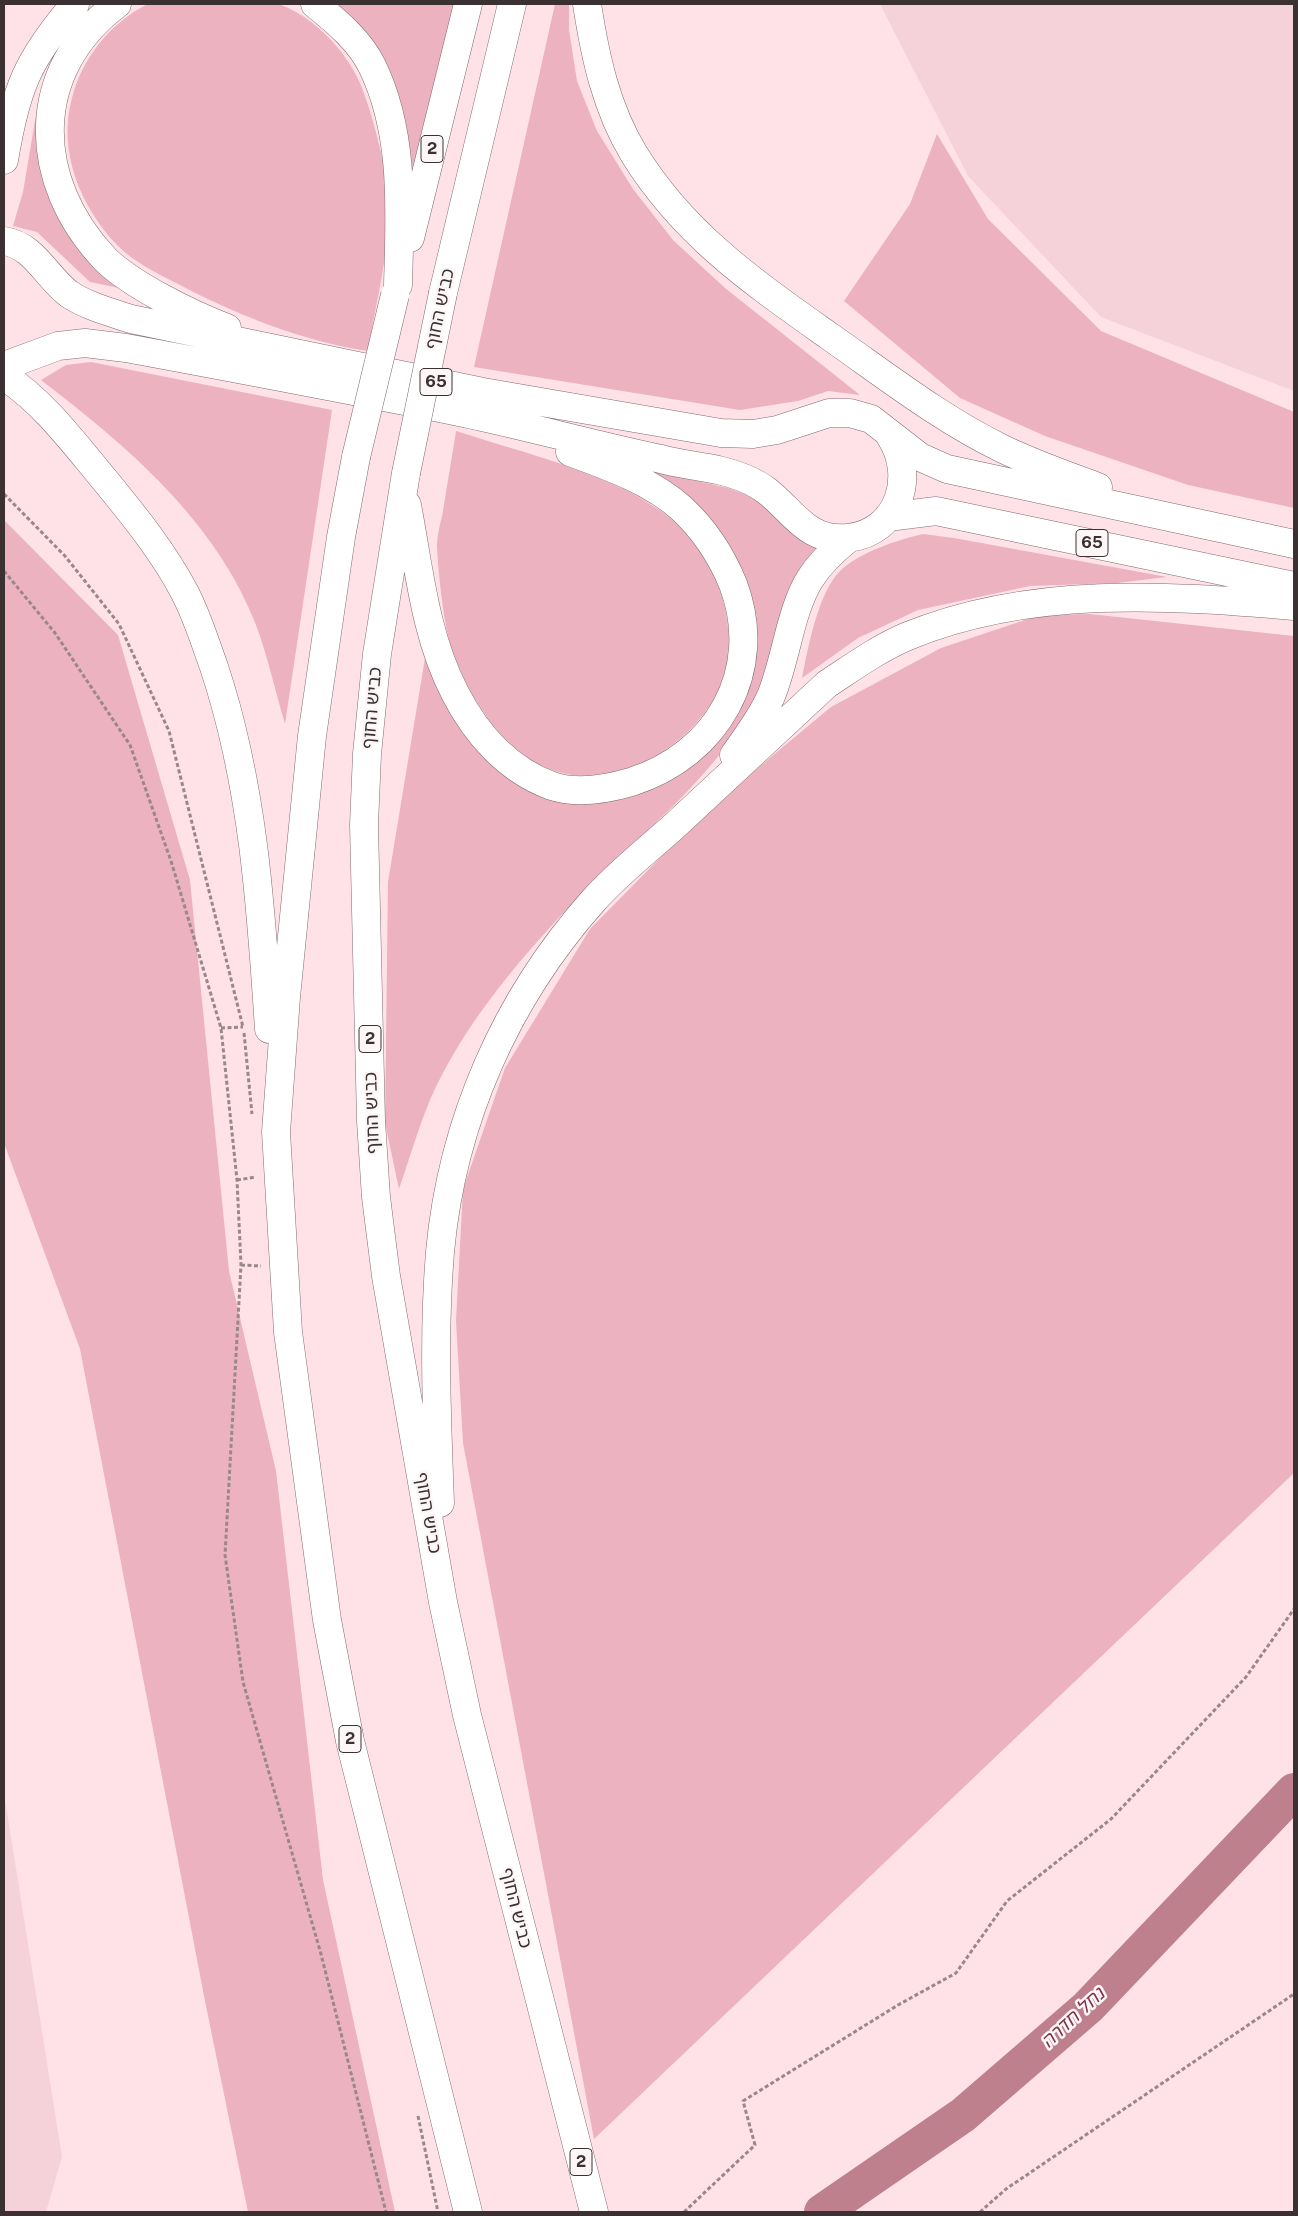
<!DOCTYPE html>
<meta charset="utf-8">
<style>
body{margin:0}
#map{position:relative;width:1298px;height:2216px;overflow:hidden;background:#fee2e7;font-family:"Public Sans",sans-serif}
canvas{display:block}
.frame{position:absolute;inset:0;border:5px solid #3b3133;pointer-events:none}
</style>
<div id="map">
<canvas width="1298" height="2216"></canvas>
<div class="frame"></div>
</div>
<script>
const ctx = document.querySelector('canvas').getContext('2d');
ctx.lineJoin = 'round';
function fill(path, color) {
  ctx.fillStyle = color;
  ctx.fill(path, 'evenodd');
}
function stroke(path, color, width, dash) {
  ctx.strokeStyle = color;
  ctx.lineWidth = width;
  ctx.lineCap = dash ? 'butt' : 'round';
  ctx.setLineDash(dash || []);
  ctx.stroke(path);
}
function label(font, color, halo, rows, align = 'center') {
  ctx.font = font + ' "Public Sans","Noto Sans Hebrew",sans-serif';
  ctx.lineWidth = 5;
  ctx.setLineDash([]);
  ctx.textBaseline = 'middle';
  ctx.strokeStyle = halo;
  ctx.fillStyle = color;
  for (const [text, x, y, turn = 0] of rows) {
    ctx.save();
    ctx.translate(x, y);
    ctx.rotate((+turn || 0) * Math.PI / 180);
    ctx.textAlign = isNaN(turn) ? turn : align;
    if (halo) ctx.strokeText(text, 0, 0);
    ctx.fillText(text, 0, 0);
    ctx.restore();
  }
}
const built = new Path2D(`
 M880,4H1294V391L1101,317L968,176Z
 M4,1793L62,2157L46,2212H4Z`);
const green = new Path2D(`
 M148,4C181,4 214,4 247,4C257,4 272,1 281,5C311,16 340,45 355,73C369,97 388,172 389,201C390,250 376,302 368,351C301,341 235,314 176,283C156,273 134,262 118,246C81,208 57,151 72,98C82,58 111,22 148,4Z
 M337,4H455L412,177C406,109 391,49 337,4Z
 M555,4H569V30L577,81L597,131L633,189L673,240L725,288L860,395L828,391L798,401L740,410L474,367Z
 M38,103C34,199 56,221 119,288L90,282L37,232L13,226L23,192Z
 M937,134L988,219L1101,331L1294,412V508L1188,485L1045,436L960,398L844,301L910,204Z
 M91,362L332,410L285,724C275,691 268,657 256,625C216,521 127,446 41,380L66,365Z
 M456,431C523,453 617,474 671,519C697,541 718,575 725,608C729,629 732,652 726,673C705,737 626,791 558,772C506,757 470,699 452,651C444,626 438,572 437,546C437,534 441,522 443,511C447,484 452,458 456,431Z
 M644,469L728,488L760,500L830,544C798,614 770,689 723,750C678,809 618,854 568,908C515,964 461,1029 430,1100C418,1129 409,1160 399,1189L385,1123L388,882L425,658C442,697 463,740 495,769C509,782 531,788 550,794C561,797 575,803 586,803C608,804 632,797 652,788C756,746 785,633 726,540C707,510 672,490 644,469Z
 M4,520L118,635L190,880L229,1271L276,1471L323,1880L395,2212H248L204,1996L80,1349L4,1143Z
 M923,534L954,538L1167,577L1117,583L1030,586L918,610L858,638L802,678C808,648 818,593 840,571C860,552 897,540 923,534Z
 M1090,614L1294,636V1473L594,2139L463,1443L456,1321L463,1189L505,1068L590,929L706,811L831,707L941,648L1040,615Z`);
const river = new Path2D(`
 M822,2212L963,2115L1088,2007L1294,1791`);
const path = new Path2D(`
 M4,494L65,556L119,624L169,731L243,1027
 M4,571L55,633L130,745L171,861L221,1028L237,1180L241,1265L225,1555L243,1682L321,1954L386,2212
 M221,1028L243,1027
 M244,1033L252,1114
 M237,1180L256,1177
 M241,1265L261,1266
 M418,2116L438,2212
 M684,2212L755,2145L743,2101L898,2005L956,1973L1007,1901L1111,1819L1246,1677L1294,1609
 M980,2212L1006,2189L1294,1994`);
const highway = new Path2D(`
 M117,4C28,71 31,181 105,259C131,285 192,315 227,328
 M315,4C336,21 360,41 372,66C405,133 400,212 398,285
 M587,4C595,56 606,108 634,154C684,235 753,282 829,336C885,375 941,419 1003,449C1034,464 1066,475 1098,487
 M4,160C16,88 27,60 75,4
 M410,238L468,4
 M4,241C34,245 47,278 69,294C87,306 110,312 131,319L483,392L721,433L753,434L777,430L829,413H850L871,419L920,457L947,469L1294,544
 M443,293L512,4
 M4,366L58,346L85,343L126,348C239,369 352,390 464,413C530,427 595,445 661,459C679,464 699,466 718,470C735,474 753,480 767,491C794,512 807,542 848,538C900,532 916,475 890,436
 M4,376C42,401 70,438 99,473C130,511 162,549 185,593C197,616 205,642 214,667C253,784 261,906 269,1029
 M356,457L341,537L312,736L286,997L276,1132L288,1332L327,1620L350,1741L468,2212
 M406,473L377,654L367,754L364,825L371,1121L376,1197L386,1276L443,1602L467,1715L594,2212
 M407,505C419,568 425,636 455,693C476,734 508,770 552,786C576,794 607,789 631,782C717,755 766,671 733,584C721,555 704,529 681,508C651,481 608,466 570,452
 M888,517L936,511L1294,586
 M734,755C747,737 762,717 771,696C786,660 790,611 810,579C820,563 834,550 849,538
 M440,1503C437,1420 433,1336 440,1252C452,1121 506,999 593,901C616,875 645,852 671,829C723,781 775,732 827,684C853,667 879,648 908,636C1030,586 1166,595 1294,606`);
const highwayBridge = new Path2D(`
 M356,457L395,295
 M406,473L443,293`);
const shields = [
 [432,149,22],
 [436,382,32],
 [1092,543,32],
 [370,1039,22],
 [350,1739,22],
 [581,2162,22]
];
const shieldNames = [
 ["2",432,149],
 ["65",436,382],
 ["65",1092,543],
 ["2",370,1039],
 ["2",350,1739],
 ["2",581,2162]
];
const streetNames = [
 ["כביש החוף",440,309,-78],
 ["כביש החוף",372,708,-85],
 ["כביש החוף",372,1113,-92],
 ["כביש החוף",428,1513,80],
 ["כביש החוף",516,1908,76]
];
const waterNames = [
 ["נחל חדרה",1073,2018,-43]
];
fill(built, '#f5d2d9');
fill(green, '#edb2bf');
stroke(river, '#be808d', 36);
stroke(highway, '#826a6f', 29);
stroke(path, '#9a878b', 3, [4, 2.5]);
stroke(highway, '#fff', 28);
stroke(highwayBridge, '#826a6f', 29, []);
stroke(highwayBridge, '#fff', 28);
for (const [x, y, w] of shields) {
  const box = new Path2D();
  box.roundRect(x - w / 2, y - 13.5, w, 27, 4);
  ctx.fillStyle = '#fcf6f7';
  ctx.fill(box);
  stroke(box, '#3b3133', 1);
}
label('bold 16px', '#3b3133', null, shieldNames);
label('18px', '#3b3133', '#fcf6f7', streetNames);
label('italic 19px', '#813349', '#fcf6f7', waterNames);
</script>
